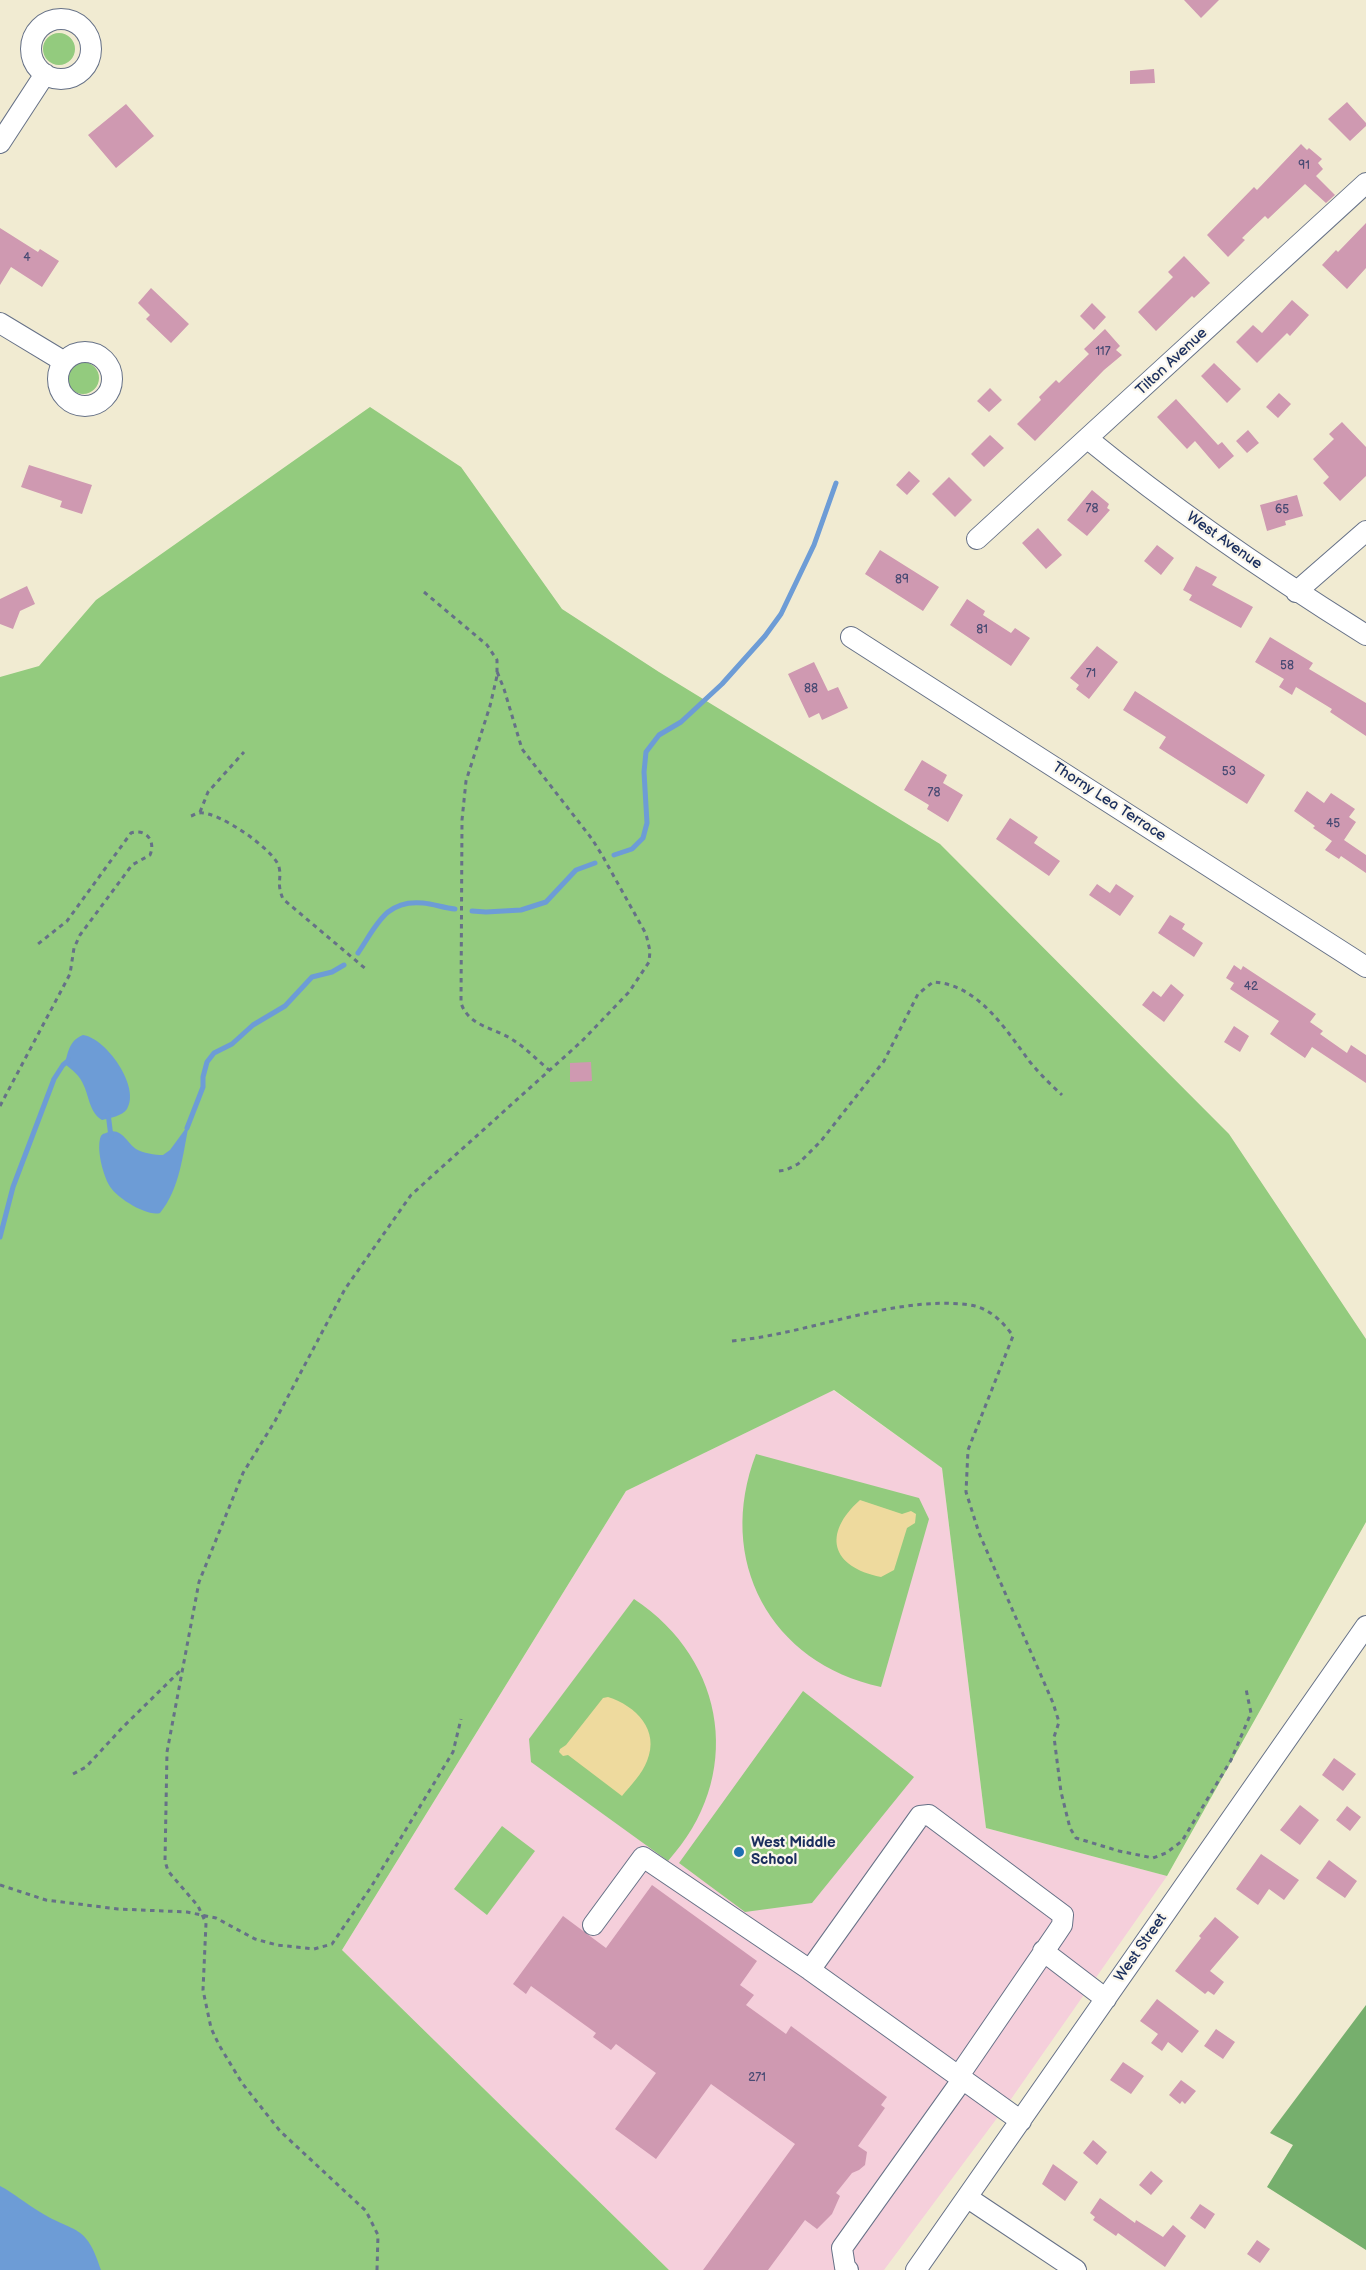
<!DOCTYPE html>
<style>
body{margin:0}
canvas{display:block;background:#f1ebd2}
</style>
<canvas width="1366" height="2270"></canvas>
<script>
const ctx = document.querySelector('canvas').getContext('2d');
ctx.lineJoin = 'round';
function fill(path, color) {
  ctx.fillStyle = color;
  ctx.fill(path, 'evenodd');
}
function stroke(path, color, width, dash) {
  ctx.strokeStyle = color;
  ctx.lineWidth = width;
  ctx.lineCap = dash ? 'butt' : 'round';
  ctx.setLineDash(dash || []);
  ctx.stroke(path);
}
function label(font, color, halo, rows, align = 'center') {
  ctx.font = font + ' "Balsamiq Sans",sans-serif';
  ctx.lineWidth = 4.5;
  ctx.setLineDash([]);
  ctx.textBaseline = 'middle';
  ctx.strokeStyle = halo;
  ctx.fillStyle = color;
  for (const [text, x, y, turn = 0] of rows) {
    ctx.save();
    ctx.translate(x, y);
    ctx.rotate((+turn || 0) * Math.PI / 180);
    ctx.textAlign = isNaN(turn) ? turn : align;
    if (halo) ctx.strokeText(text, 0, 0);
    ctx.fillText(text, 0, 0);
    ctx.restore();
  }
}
const built = new Path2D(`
 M833,1390L942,1468L986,1828L1167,1876L1009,2102L884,2270H669L342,1950L626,1491Z`);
const green = new Path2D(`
 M43 49a16 16 0 1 1 32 0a16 16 0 1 1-32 0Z
 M67 378a16 16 0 1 1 32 0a16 16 0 1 1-32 0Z
 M370,407L461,467L562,609L659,672L940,844L1229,1134L1366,1339V1522L1167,1876L986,1828L942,1468L834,1390L626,1491L342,1950L669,2270H0V677L39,666L96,600Z
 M756,1454L919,1498L929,1519L881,1687C770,1663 715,1560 756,1454Z
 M634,1599C728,1661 744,1778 668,1861L531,1762L529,1739Z
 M803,1691L914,1777L812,1903L745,1912L679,1863Z
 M502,1826L535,1851L487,1915L454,1889Z`);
const forest = new Path2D(`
 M1366,2005V2250L1267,2187L1293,2145L1270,2133Z`);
const sand = new Path2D(`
 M860,1500L902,1514L911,1511L916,1514L915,1523L907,1528L894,1570L881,1577C831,1567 822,1534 860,1500Z
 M608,1697C636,1706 660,1730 647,1761C642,1774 631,1785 622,1796L568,1755L563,1756L559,1752L560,1749L566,1745L603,1698Z`);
const water = new Path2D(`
 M83,1035C106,1038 141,1087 127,1109C122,1116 110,1118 102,1120C90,1113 89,1097 84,1086C80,1075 72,1070 65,1064C68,1051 70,1040 83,1035Z
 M189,1124C183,1153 180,1189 160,1213C147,1217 115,1197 109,1185C103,1174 97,1152 100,1139C101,1135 102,1134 106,1133C121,1126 126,1142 136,1149C143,1153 155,1155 163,1155L170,1150Z
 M0,2186C14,2193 26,2204 40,2212C76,2234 86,2223 101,2270H0Z`);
const stream = new Path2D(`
 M614,855L632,849L643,838L647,823L644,772L646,752L659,735L681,722L722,684L765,636L781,614L814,545L836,483
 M472,911L486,912L521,910L546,902L576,870L595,863
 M358,953C376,927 385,899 423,903C434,904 444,908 455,909
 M108,1113L111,1137
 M187,1128L203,1087V1077L207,1062L214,1053L232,1044L253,1025L285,1006L312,977L332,972L344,965
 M0,1237L13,1187L54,1079L63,1065L69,1060`);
const building = new Path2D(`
 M1184,0H1219L1201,18Z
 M1154,69L1155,83L1130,84V71Z
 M1347,102L1366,123V126L1350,141L1328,119Z
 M126,104L154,136L116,168L88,135Z
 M1301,144L1307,150L1309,148L1322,159L1318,163L1323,169L1316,176L1335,195L1326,203L1305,184L1268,219L1265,216L1242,238L1245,240L1228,257L1207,235L1254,187L1257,190Z
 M1366,223V268L1347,289L1322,265L1336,250L1338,252Z
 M0,228L38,252L40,249L59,261L42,287L11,267L0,285Z
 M1184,256L1210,283L1194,298L1192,296L1156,331L1138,312L1173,277L1168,272Z
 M151,288L189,324L171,343L146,319L150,315L138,303Z
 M1292,300L1309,315L1290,336L1287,333L1257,363L1236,342L1253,325L1262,333Z
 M1092,303L1106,317L1094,330L1080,316Z
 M1105,329L1120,346L1116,350L1122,355L1104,370L1035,441L1017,424L1041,400L1039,397L1056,380L1059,383L1089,354L1084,349Z
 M1214,363L1241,389L1227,403L1201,376Z
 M990,388L1002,400L989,412L977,401Z
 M1279,393L1291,404L1278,418L1266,407Z
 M1176,399L1218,445L1222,442L1234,456L1219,469L1195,441L1187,449L1157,417Z
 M1342,422L1366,447V476L1340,501L1323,483L1329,477L1313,459L1334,439L1329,434Z
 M1248,430L1259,443L1247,453L1236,441Z
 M990,435L1004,448L984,467L971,454Z
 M29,465L92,485L82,514L60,507L62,501L21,487Z
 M909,471L920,481L907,495L896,485Z
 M949,477L972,500L955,517L932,494Z
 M1092,490L1109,504L1107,508L1110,510L1087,536L1067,520Z
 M1297,495L1303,516L1285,521L1286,525L1267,531L1260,505Z
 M1038,528L1062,555L1046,569L1022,543Z
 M1157,545L1174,558L1161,575L1144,561Z
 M880,550L939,587L923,611L865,574Z
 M1196,566L1217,577L1212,585L1253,607L1241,628L1189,600L1192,595L1183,590Z
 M27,586L35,604L20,611L13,629L0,624V599Z
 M967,599L985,611L983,615L1011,633L1015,628L1030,638L1011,666L950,625Z
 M1270,637L1313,663L1309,669L1366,703V736L1330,712L1332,709L1296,687L1292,695L1279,687L1284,679L1255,662Z
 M1097,646L1118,662L1089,699L1076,689L1079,685L1070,678Z
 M814,662L828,691L838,687L848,708L822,720L819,713L809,718L788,674Z
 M1135,691L1265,775L1247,804L1159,748L1166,737L1123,710Z
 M922,760L947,775L943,783L963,795L948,822L927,809L929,805L904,790Z
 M1307,791L1324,803L1331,793L1355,809L1349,817L1356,822L1344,840L1366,855V873L1341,856L1339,859L1325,850L1332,841L1313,828L1315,826L1294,811Z
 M1010,818L1038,837L1034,843L1060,861L1049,876L996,839Z
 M1097,884L1110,893L1116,884L1134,896L1120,916L1089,895Z
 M1170,915L1185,924L1182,929L1203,943L1194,957L1158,933Z
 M1234,965L1241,970L1243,966L1316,1014L1310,1022L1323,1031L1320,1034L1347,1053L1351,1045L1366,1055V1083L1312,1047L1305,1058L1270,1034L1279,1021L1230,989L1234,983L1226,978Z
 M1171,984L1184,995L1164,1022L1142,1005L1153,991L1161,997Z
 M1234,1026L1249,1036L1240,1052L1224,1042Z
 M591,1062L592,1081L570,1082V1063Z
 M1334,1758L1356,1774L1343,1791L1322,1775Z
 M1300,1805L1319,1820L1300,1845L1280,1830Z
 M1347,1806L1361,1817L1350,1831L1336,1820Z
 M1261,1854L1299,1880L1284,1900L1269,1889L1258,1905L1236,1889Z
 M1329,1860L1357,1881L1345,1898L1316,1878Z
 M652,1885L757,1961L740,1985L754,1995L746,2005L786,2034L791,2026L887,2097L881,2105L885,2108L858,2146L867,2152L865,2165L859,2170L852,2173L836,2193L840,2196L832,2214L817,2229L805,2220L768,2270H703L795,2144L711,2084L656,2159L615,2129L656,2073L616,2044L611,2050L593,2037L596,2033L531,1986L526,1994L513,1984L563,1916L606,1948Z
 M1215,1917L1239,1937L1210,1971L1224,1982L1214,1995L1208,1991L1205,1994L1175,1971L1201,1938L1199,1936Z
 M1157,1999L1199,2031L1182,2053L1168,2042L1162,2051L1151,2043L1158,2034L1140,2021Z
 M1216,2029L1235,2042L1223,2059L1204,2046Z
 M1123,2062L1144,2076L1131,2094L1110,2080Z
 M1181,2080L1196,2091L1185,2104L1182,2101L1180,2104L1169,2095Z
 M1093,2140L1107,2152L1097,2165L1083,2153Z
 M1053,2164L1078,2182L1065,2201L1042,2184Z
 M1151,2171L1163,2181L1151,2195L1139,2185Z
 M1100,2198L1135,2223L1136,2220L1163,2237L1173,2225L1186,2236L1165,2267L1118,2233L1116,2236L1093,2220L1095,2217L1090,2213Z
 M1200,2204L1215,2214L1205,2229L1190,2218Z
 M1257,2240L1270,2249L1260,2263L1247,2254Z`);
const path = new Path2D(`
 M424,592L487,645L497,660V676L490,706L466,781L462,820L461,1003C469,1027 494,1027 513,1040C526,1048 537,1060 549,1070
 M200,812L208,792L244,752
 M191,816C194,815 196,813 199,813C217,810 275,850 279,867C282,879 276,882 283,899L367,970
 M0,1106L70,974L74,948L80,935L132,865L150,855C156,841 146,828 131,833L67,921L38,944
 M779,1171L786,1170L798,1164L821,1141L884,1061L918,994L933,982C978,984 1006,1030 1030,1062C1040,1074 1051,1085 1062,1095
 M732,1341C794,1335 853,1312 915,1305C934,1303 956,1302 975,1306C991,1310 1004,1323 1013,1336L968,1450L966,1492L979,1533L1053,1703L1059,1722L1054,1737L1061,1792L1070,1828L1076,1838L1119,1851L1153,1858L1166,1853L1182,1841L1231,1760L1251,1713L1246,1689
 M73,1774L86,1767L122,1728L183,1668
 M0,1885L46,1900L118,1909L187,1912L216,1918L255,1939L277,1945L314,1949L332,1944L371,1887L453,1752L461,1719
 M377,2270L378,2235L366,2211L280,2131L242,2083L219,2045L211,2028L203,1990L206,1923L198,1906L168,1871L165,1861L167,1752L199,1582L243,1473L275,1421L345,1289L411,1195L582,1041L629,992L649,962L650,951L646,934L602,855L592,839L522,749L504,689L496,669`);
const minor = new Path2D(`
 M31 49a30 30 0 1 1 60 0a30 30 0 1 1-60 0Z
 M0,143L45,74
 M0,323L63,361
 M58 379a27 27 0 1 1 54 0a27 27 0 1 1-54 0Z
 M1088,439C1176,511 1270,575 1366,635
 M977,539L1366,183
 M1296,592L1366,531
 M851,637L1366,967
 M593,1925L643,1857L810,1970L1021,2121
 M1043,1951L1106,1999
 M810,1970L920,1816L929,1815L1063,1915L1062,1925L1056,1934L958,2077
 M968,2198L1076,2270
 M848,2270L845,2267L842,2248L962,2080
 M916,2270L1366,1626`);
const markers = [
 [739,1852,6,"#1f6fb2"]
];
const numberNames = [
 ["91",1304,166],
 ["4",27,258],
 ["117",1103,352],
 ["78",1092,509],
 ["65",1282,510],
 ["89",902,580],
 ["81",982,630],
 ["58",1287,666],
 ["71",1091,674],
 ["88",811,689],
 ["53",1229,772],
 ["78",934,793],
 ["45",1333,824],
 ["42",1251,987],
 ["271",757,2078]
];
const streetNames = [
 ["Tilton Avenue",1172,362,-43],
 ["West Avenue",1224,541,35],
 ["Thorny Lea Terrace",1109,802,33],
 ["West Street",1141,1948,-55]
];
const poiNames = [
 ["West Middle",751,1843],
 ["School",751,1860]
];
fill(built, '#f5cfdb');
fill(green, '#93cb7e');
fill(forest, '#76af6d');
fill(sand, '#eeda9e');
fill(water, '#6d9cd6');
stroke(stream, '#6d9cd6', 5);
fill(building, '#cf99b1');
stroke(minor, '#667187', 22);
stroke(path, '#667187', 3, [4.5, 4.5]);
stroke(minor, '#fff', 20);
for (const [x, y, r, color] of markers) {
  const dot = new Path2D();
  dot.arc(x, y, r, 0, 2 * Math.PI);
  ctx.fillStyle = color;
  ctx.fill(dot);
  stroke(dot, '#fbf7ec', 2);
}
label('12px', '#484a73', null, numberNames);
label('15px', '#1b2f5e', '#fbf7ec', streetNames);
label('bold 15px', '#1b2f5e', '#fbf7ec', poiNames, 'left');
</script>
